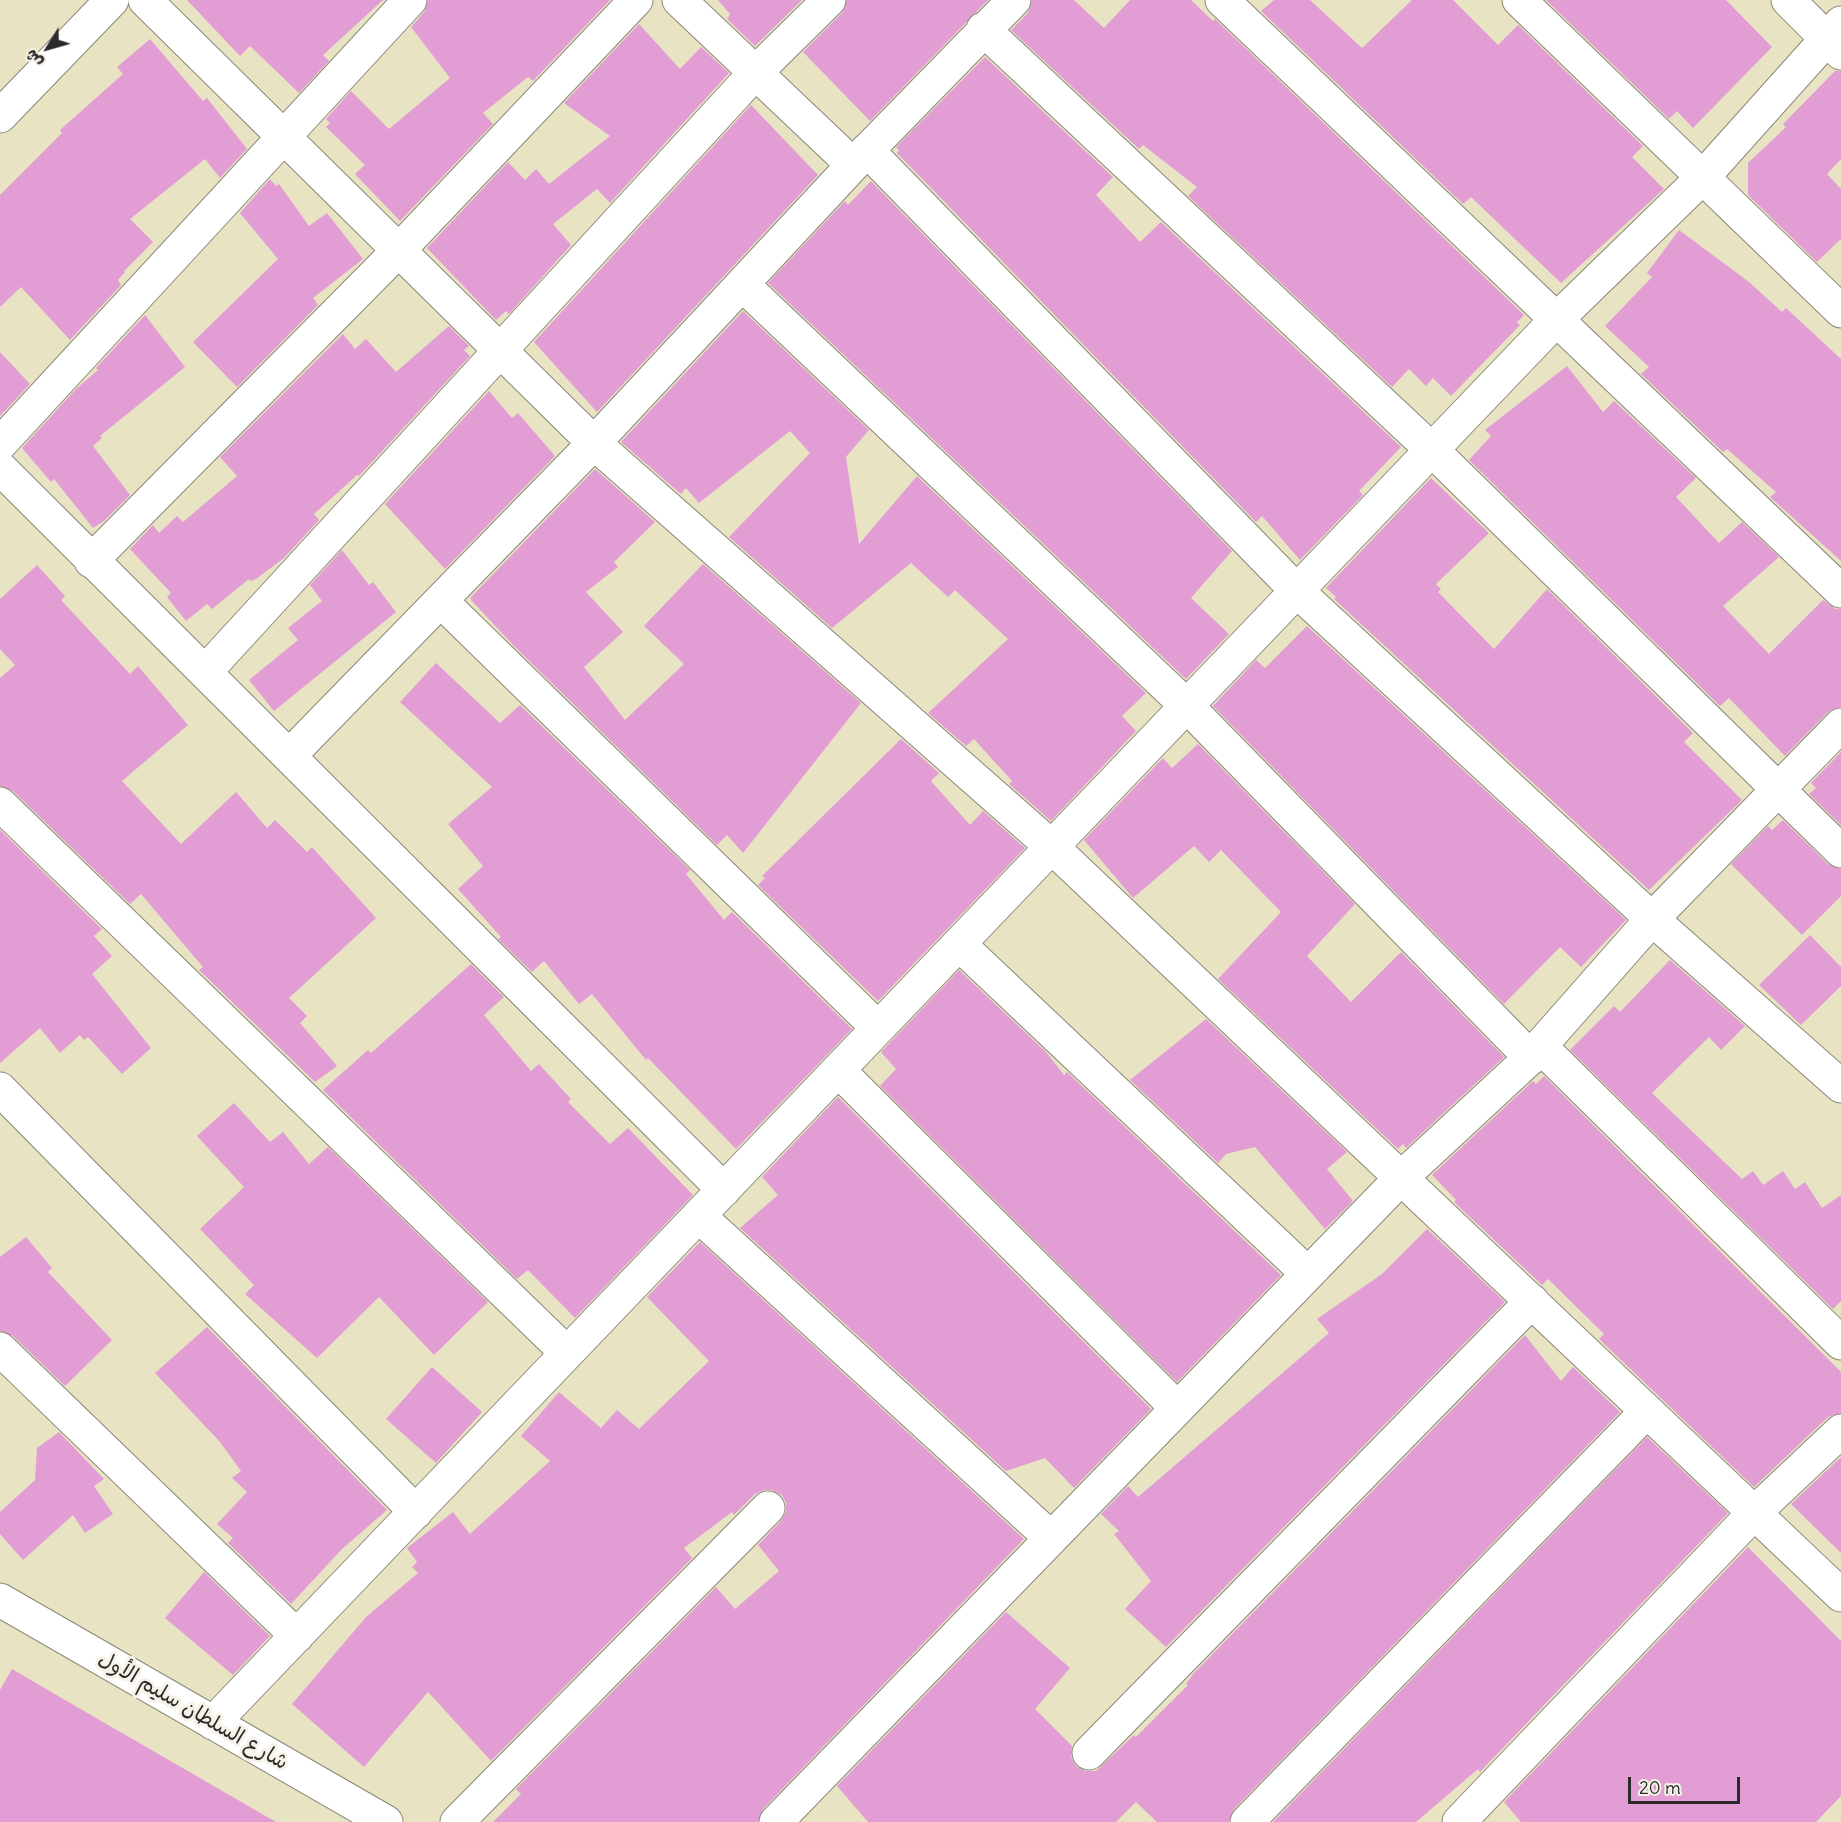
<!DOCTYPE html>
<meta charset="utf-8">
<style>
body{margin:0}
#map{position:relative;width:1841px;height:1822px;overflow:hidden;background:#e8e3c3;font-family:Delius,"Playpen Sans Arabic",sans-serif}
canvas{display:block}
.north{position:absolute;left:18px;top:18px;width:60px;height:60px;-webkit-text-stroke:4px #f7f3e8;paint-order:stroke;rotate:233deg;font-size:16px;font-weight:700;line-height:24px;text-align:center;color:#2b2b2b}
.north::after{content:'';display:block;margin:auto;width:21px;height:27px;background:#2b2b2b;clip-path:polygon(50% 0,100% 100%,50% 72%,0 100%)}
.scale{position:absolute;left:1628px;top:1777px;width:112px;height:27px;box-sizing:border-box;border:3px solid #2b2b2b;border-top:0;padding-left:8px;font-size:18px;line-height:21px;white-space:nowrap;color:#2b2b2b;-webkit-text-stroke:4px #f7f3e8;paint-order:stroke}
</style>
<div id="map">
<canvas width="1841" height="1822"></canvas>
<div class="north">ش</div>
<div class="scale">20 m</div>
</div>
<script>
const ctx = document.querySelector('canvas').getContext('2d');
ctx.lineJoin = 'round';
function fill(path, color) {
  ctx.fillStyle = color;
  ctx.fill(path, 'evenodd');
}
function stroke(path, color, width, dash) {
  ctx.strokeStyle = color;
  ctx.lineWidth = width;
  ctx.lineCap = dash ? 'butt' : 'round';
  ctx.setLineDash(dash || []);
  ctx.stroke(path);
}
function label(font, color, halo, rows, align = 'center') {
  ctx.font = font + ' Delius,"Playpen Sans Arabic",sans-serif';
  ctx.lineWidth = 6;
  ctx.setLineDash([]);
  ctx.textBaseline = 'middle';
  ctx.strokeStyle = halo;
  ctx.fillStyle = color;
  for (const [text, x, y, turn = 0] of rows) {
    ctx.save();
    ctx.translate(x, y);
    ctx.rotate((+turn || 0) * Math.PI / 180);
    ctx.textAlign = isNaN(turn) ? turn : align;
    if (halo) ctx.strokeText(text, 0, 0);
    ctx.fillText(text, 0, 0);
    ctx.restore();
  }
}
const building = new Path2D(`
 M187,0H383L323,55L329,61L299,93L250,46L240,56Z
 M428,0H610L533,81L528,77L483,113L493,124L400,221L355,174L365,165L326,127L330,123L326,119L351,91L389,129L450,78L411,27L424,12Z
 M718,0H802L755,46L727,19L730,14Z
 M847,0H988L870,121L803,52L842,13Z
 M1032,0H1074L1104,28L1130,0H1191L1213,21L1215,19L1524,315L1517,322L1520,325L1451,396L1433,378L1426,386L1409,369L1392,387L1188,196L1197,187L1143,145L1139,149L1011,30L1028,13Z
 M1274,0H1310L1362,48L1412,0H1453L1498,45L1518,25L1643,146L1632,157L1664,189L1561,283L1471,197L1463,204L1261,11Z
 M1546,0H1726L1772,47L1693,128L1677,111L1669,119Z
 M639,24L680,69L701,47L729,73L610,203L597,189L553,224L571,245L509,314L506,311L496,320L427,248L508,162L525,180L536,169L549,184L610,136L564,103Z
 M150,39L203,101L207,98L247,149L220,178L205,159L130,219L153,242L124,271L125,272L118,280L121,285L70,340L21,287L0,307V195L62,133L60,130L123,74L117,67Z
 M985,57L1113,177L1096,195L1140,242L1161,222L1401,447L1359,491L1363,495L1300,560L1262,516L1256,522L897,153L899,150L896,147Z
 M1835,71H1841V159L1827,174L1841,189V239L1817,262L1748,195V163L1786,127L1783,124Z
 M751,105L818,175L597,412L534,342Z
 M270,179L276,186L279,184L309,226L327,213L363,259L313,298L318,305L237,387L193,342L278,259L240,213Z
 M871,181L1232,551L1191,598L1229,634L1186,679L768,283L845,201L848,205Z
 M1679,230L1749,282L1782,312L1786,308L1841,359V561L1770,497L1776,492L1727,449L1723,452L1641,374L1649,367L1605,326L1652,277L1647,273Z
 M743,311L869,430L846,457L859,544L917,476L1146,693L1122,716L1136,731L1051,821L1009,784L1012,781L974,739L966,746L928,713L1008,639L955,590L948,597L911,563L832,628L729,537L810,453L790,431L699,503L686,488L681,494L621,442Z
 M145,315L185,367L100,436L102,438L93,446L130,495L104,521L93,528L54,479L51,482L22,448L76,389L98,370L96,368Z
 M449,326L469,346L464,350L470,356L359,476L357,475L314,514L319,520L284,558L256,579L250,581L249,579L212,609L207,604L186,621L167,597L171,593L130,549L153,525L159,533L177,516L183,522L237,476L220,457L343,334L355,349L366,339L396,372Z
 M0,352L30,384L0,416Z
 M1567,366L1603,412L1614,401L1696,478L1676,497L1719,543L1742,522L1779,557L1723,606L1769,654L1823,600L1836,609H1841V707L1828,712L1785,756L1729,698L1720,706L1469,460L1491,436L1485,430Z
 M489,391L512,418L518,413L555,456L445,569L385,504Z
 M595,469L655,522L614,562L618,567L586,592L623,632L584,667L625,720L684,664L644,626L703,564L861,703L743,853L727,835L717,845L513,645L471,600V597Z
 M1431,478L1489,533L1436,584L1441,589L1438,592L1494,649L1547,589L1693,733L1684,742L1742,800L1649,890L1334,599L1336,597L1326,588Z
 M342,550L369,585L373,582L396,612L274,711L249,680L298,640L288,628L322,601L310,585Z
 M37,565L65,596L61,600L130,674L138,666L188,725L122,781L181,844L236,792L267,828L275,820L307,852L312,847L376,918L289,998L307,1016L300,1023L337,1066L315,1082L199,970L203,967L141,894L130,904L13,791L0,786V678L15,665L0,649V599Z
 M1307,626L1626,920L1581,967L1560,947L1504,1004L1213,706L1256,660L1265,668Z
 M436,663L500,723L520,705L690,870L686,874L724,920L732,912L852,1029L736,1149L648,1058L646,1060L592,994L579,1004L544,961L532,972L498,939L501,937L458,889L483,866L448,824L492,787L400,702Z
 M901,739L939,773L931,781L970,825L983,811L1025,848L878,1001L758,885L765,878L762,876Z
 M1198,744L1355,904L1307,956L1351,1002L1401,952L1504,1057L1406,1148L1403,1144L1398,1149L1218,979L1281,912L1221,850L1209,862L1194,846L1133,898L1084,840L1163,758L1172,768Z
 M1841,752V825L1809,794L1816,788L1811,783Z
 M1783,820L1828,864L1841,869V896L1802,935L1731,864L1768,826L1772,830Z
 M0,830L102,929L94,936L112,956L92,974L151,1048L122,1074L88,1037L84,1040L80,1035L60,1053L40,1028L0,1063Z
 M1810,935L1841,967V986L1801,1025L1759,985Z
 M1670,960L1745,1026L1721,1050L1709,1037L1652,1093L1742,1179L1753,1171L1763,1185L1783,1171L1795,1189L1805,1182L1822,1208L1841,1195V1301L1833,1309L1570,1050L1614,1006L1620,1012Z
 M471,964L504,997L484,1015L531,1071L539,1064L571,1099L568,1102L610,1144L628,1128L693,1195L575,1318L528,1270L517,1279L323,1090L368,1050L371,1053Z
 M959,970L1046,1052L1064,1075L1067,1072L1281,1275L1177,1382L880,1086L896,1069L881,1052Z
 M1206,1019L1347,1152L1327,1169L1353,1201L1325,1229L1255,1147L1226,1154L1218,1163L1130,1080Z
 M1544,1076L1841,1372V1413L1828,1417L1754,1487L1599,1339L1604,1334L1548,1279L1542,1285L1454,1202L1456,1200L1432,1175L1533,1081L1536,1084Z
 M838,1097L1151,1409L1074,1488L1045,1458L1006,1471L740,1228L778,1195L762,1177Z
 M234,1103L270,1142L283,1132L309,1164L328,1147L488,1302L434,1355L379,1297L317,1358L245,1294L254,1285L200,1229L244,1187L197,1136Z
 M1427,1229L1505,1302L1166,1647L1125,1609L1151,1581L1114,1534L1119,1531L1101,1514L1128,1486L1138,1497L1329,1333L1317,1319L1382,1274Z
 M26,1237L52,1268L48,1272L112,1340L65,1386L13,1336L0,1331V1257Z
 M700,1242L1024,1539L763,1809L758,1822H493L521,1794L516,1789L716,1587L735,1609L779,1571L758,1545L781,1521L786,1512V1503L782,1495L772,1490H764L755,1494L734,1515L732,1512L684,1548L692,1558L491,1761L428,1692L364,1767L292,1704L366,1617L418,1573L412,1567L417,1562L407,1548L453,1512L470,1534L550,1461L521,1436L559,1392L601,1428L617,1410L639,1429L709,1361L647,1297Z
 M207,1327L387,1510L342,1549L291,1604L228,1543L233,1538L217,1524L247,1492L232,1478L241,1471L220,1442L155,1373Z
 M1525,1335L1561,1381L1573,1367L1620,1412L1234,1809L1229,1822H1157L1136,1802L1116,1822H868L837,1786L1006,1612L1070,1668L1035,1709L1072,1746L1071,1757L1076,1766L1085,1771H1096L1134,1735L1136,1737L1188,1685L1186,1684L1194,1673Z
 M432,1367L482,1412L436,1463L386,1419Z
 M59,1432L104,1479L94,1486L113,1514L85,1533L73,1515L23,1560L0,1534V1512L35,1480L37,1448Z
 M1647,1437L1728,1513L1480,1772L1478,1769L1416,1822H1273Z
 M1841,1457V1553L1791,1504Z
 M1748,1547L1841,1641V1796L1816,1822H1521L1504,1802Z
 M204,1572L270,1636L233,1675L165,1618Z
 M12,1669L65,1700L276,1822H0V1690Z`);
const minor = new Path2D(`
 M145,0L594,443L1052,847L1841,1595
 M679,0L853,165
 M1222,0L1841,591
 M1519,0L1841,311
 M1788,0L1841,53
 M983,29L1432,450L1841,851
 M0,116L112,0
 M867,150L1297,591L1652,919L1841,1086
 M743,285L1188,707L1531,1058
 M0,444L410,0
 M0,468L724,1190
 M91,561L399,250L636,0
 M441,601L878,1028
 M205,672L755,73L829,0
 M289,756L594,443L853,165L1014,0
 M0,804L567,1353
 M959,944L1308,1274
 M1540,1046L1841,1343
 M838,1070L1177,1408
 M0,1089L416,1512
 M699,1216L1051,1538
 M0,1349L297,1636
 M0,1600L386,1822
 M213,1723L1556,320L1703,177L1841,23
 M1089,1753L1532,1301
 M457,1822L768,1508
 M776,1822L1402,1177L1527,1061L1652,919L1841,725
 M1247,1822L1647,1411
 M1459,1822L1754,1513L1841,1431`);
const streetNames = [
 ["شارع السلطان سليم الأول",193,1711,30]
];
fill(building, '#e29ed4');
stroke(minor, '#8a8777', 35);
stroke(minor, '#fff', 33);
label('21px', '#2b2b2b', '#f7f3e8', streetNames);
</script>
